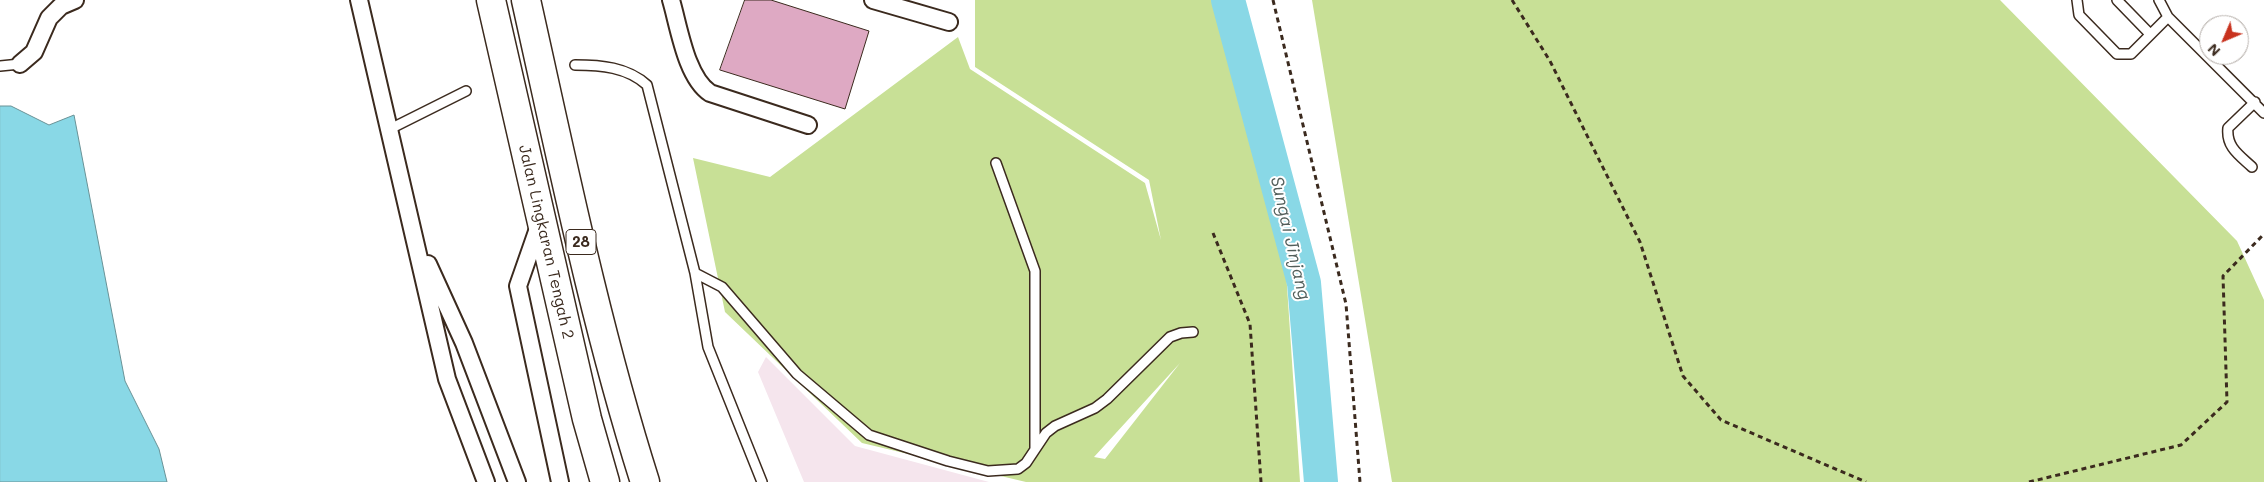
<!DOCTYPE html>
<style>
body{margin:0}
#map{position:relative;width:2264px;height:482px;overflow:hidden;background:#fff;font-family:Mali,sans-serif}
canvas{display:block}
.north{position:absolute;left:2199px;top:15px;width:50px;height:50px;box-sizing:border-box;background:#fff;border:1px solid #b1aaa5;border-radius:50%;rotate:225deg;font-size:14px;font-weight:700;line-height:20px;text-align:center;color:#3b2a1e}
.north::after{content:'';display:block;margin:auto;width:18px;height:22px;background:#c8321e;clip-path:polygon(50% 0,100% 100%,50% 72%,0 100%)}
</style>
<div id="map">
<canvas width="2264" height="482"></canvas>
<div class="north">N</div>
</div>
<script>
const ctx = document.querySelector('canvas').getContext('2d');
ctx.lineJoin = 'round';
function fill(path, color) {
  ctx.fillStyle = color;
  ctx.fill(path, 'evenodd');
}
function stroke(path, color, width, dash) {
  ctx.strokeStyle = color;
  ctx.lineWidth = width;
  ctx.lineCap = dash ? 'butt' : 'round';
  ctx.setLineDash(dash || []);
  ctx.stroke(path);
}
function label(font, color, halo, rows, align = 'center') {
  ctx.font = font + ' Mali,sans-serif';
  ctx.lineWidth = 4;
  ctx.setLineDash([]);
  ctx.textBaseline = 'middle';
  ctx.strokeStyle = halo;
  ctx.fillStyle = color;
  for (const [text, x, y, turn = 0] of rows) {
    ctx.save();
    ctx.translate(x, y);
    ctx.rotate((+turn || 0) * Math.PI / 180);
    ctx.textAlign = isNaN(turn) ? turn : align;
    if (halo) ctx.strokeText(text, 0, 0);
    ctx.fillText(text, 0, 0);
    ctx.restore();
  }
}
const built = new Path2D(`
 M766,357L855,446L989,482H804L758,372Z`);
const green = new Path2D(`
 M975,0H1219L1250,122L1283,226L1300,482H1026L862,443L725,312L693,158L770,177L958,37L970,69L1145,183L1161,240L1149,180L975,67ZM1180,363L1105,459L1094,457Z
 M1312,0H2000L2237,241L2264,300V482H1392Z`);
const water = new Path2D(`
 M0,106H11L49,125L74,115L125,381L159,449L167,482H0Z`);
const river = new Path2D(`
 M1228,0L1304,283L1321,482`);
const building = new Path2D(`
 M745,0H771L869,31L845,109L720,70Z`);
const path = new Path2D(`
 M1273,0L1346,304L1360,482
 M1512,0L1550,61L1640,242L1683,376L1721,420L1866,482
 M1213,233L1250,324L1261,482
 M2029,482L2181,445L2227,402L2223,276L2264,234`);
const service = new Path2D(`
 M2077,0L2079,15L2117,54H2131L2168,17
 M2117,0L2150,34
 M2159,0L2168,17L2264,113
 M575,65C601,65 627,67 647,85L695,273L708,347L762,482
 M0,66L20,64
 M388,130L466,91
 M996,163L1035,271V449
 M2252,167C2239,155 2226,147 2228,128L2255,102
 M695,273L722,287L797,374L869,435L948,461L988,471L1018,469L1026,463L1046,433L1055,426L1095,408L1107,399L1170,337L1181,333L1193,332`);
const minor = new Path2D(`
 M359,0L447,379L486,482
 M671,0C679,27 686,77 710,93L808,125
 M873,0L949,22
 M20,64L34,52L49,18L61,6L75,0
 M540,223L518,286L560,482
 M428,264L464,343L517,482`);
const trunk = new Path2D(`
 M491,0L587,419L605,482
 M526,0C562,161 595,324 645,482`);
const shields = [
 [581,242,30]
];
const shieldNames = [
 ["28",581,242]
];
const streetNames = [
 ["Jalan Lingkaran Tengah 2",546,242,77]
];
const waterNames = [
 ["Sungai Jinjang",1290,238,77]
];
fill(built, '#f5e5ed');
fill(green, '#c8e096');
fill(water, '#89d8e6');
stroke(water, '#6a9296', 1);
stroke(river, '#89d8e6', 34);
fill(building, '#dea9c3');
stroke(building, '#3b2a1e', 1);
stroke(service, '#3b2a1e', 12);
stroke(minor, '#3b2a1e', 20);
stroke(trunk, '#3b2a1e', 31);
stroke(path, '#3b2a1e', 3, [5, 4]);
stroke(service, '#fff', 9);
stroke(minor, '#fff', 16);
stroke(trunk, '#fff', 28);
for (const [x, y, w] of shields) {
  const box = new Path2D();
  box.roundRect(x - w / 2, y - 12.5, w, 25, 4);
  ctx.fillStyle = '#fff';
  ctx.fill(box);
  stroke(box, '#3b2a1e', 1);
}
label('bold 15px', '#3b2a1e', null, shieldNames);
label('16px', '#3b2a1e', '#fff', streetNames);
label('italic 18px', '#525e5a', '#fff', waterNames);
</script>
